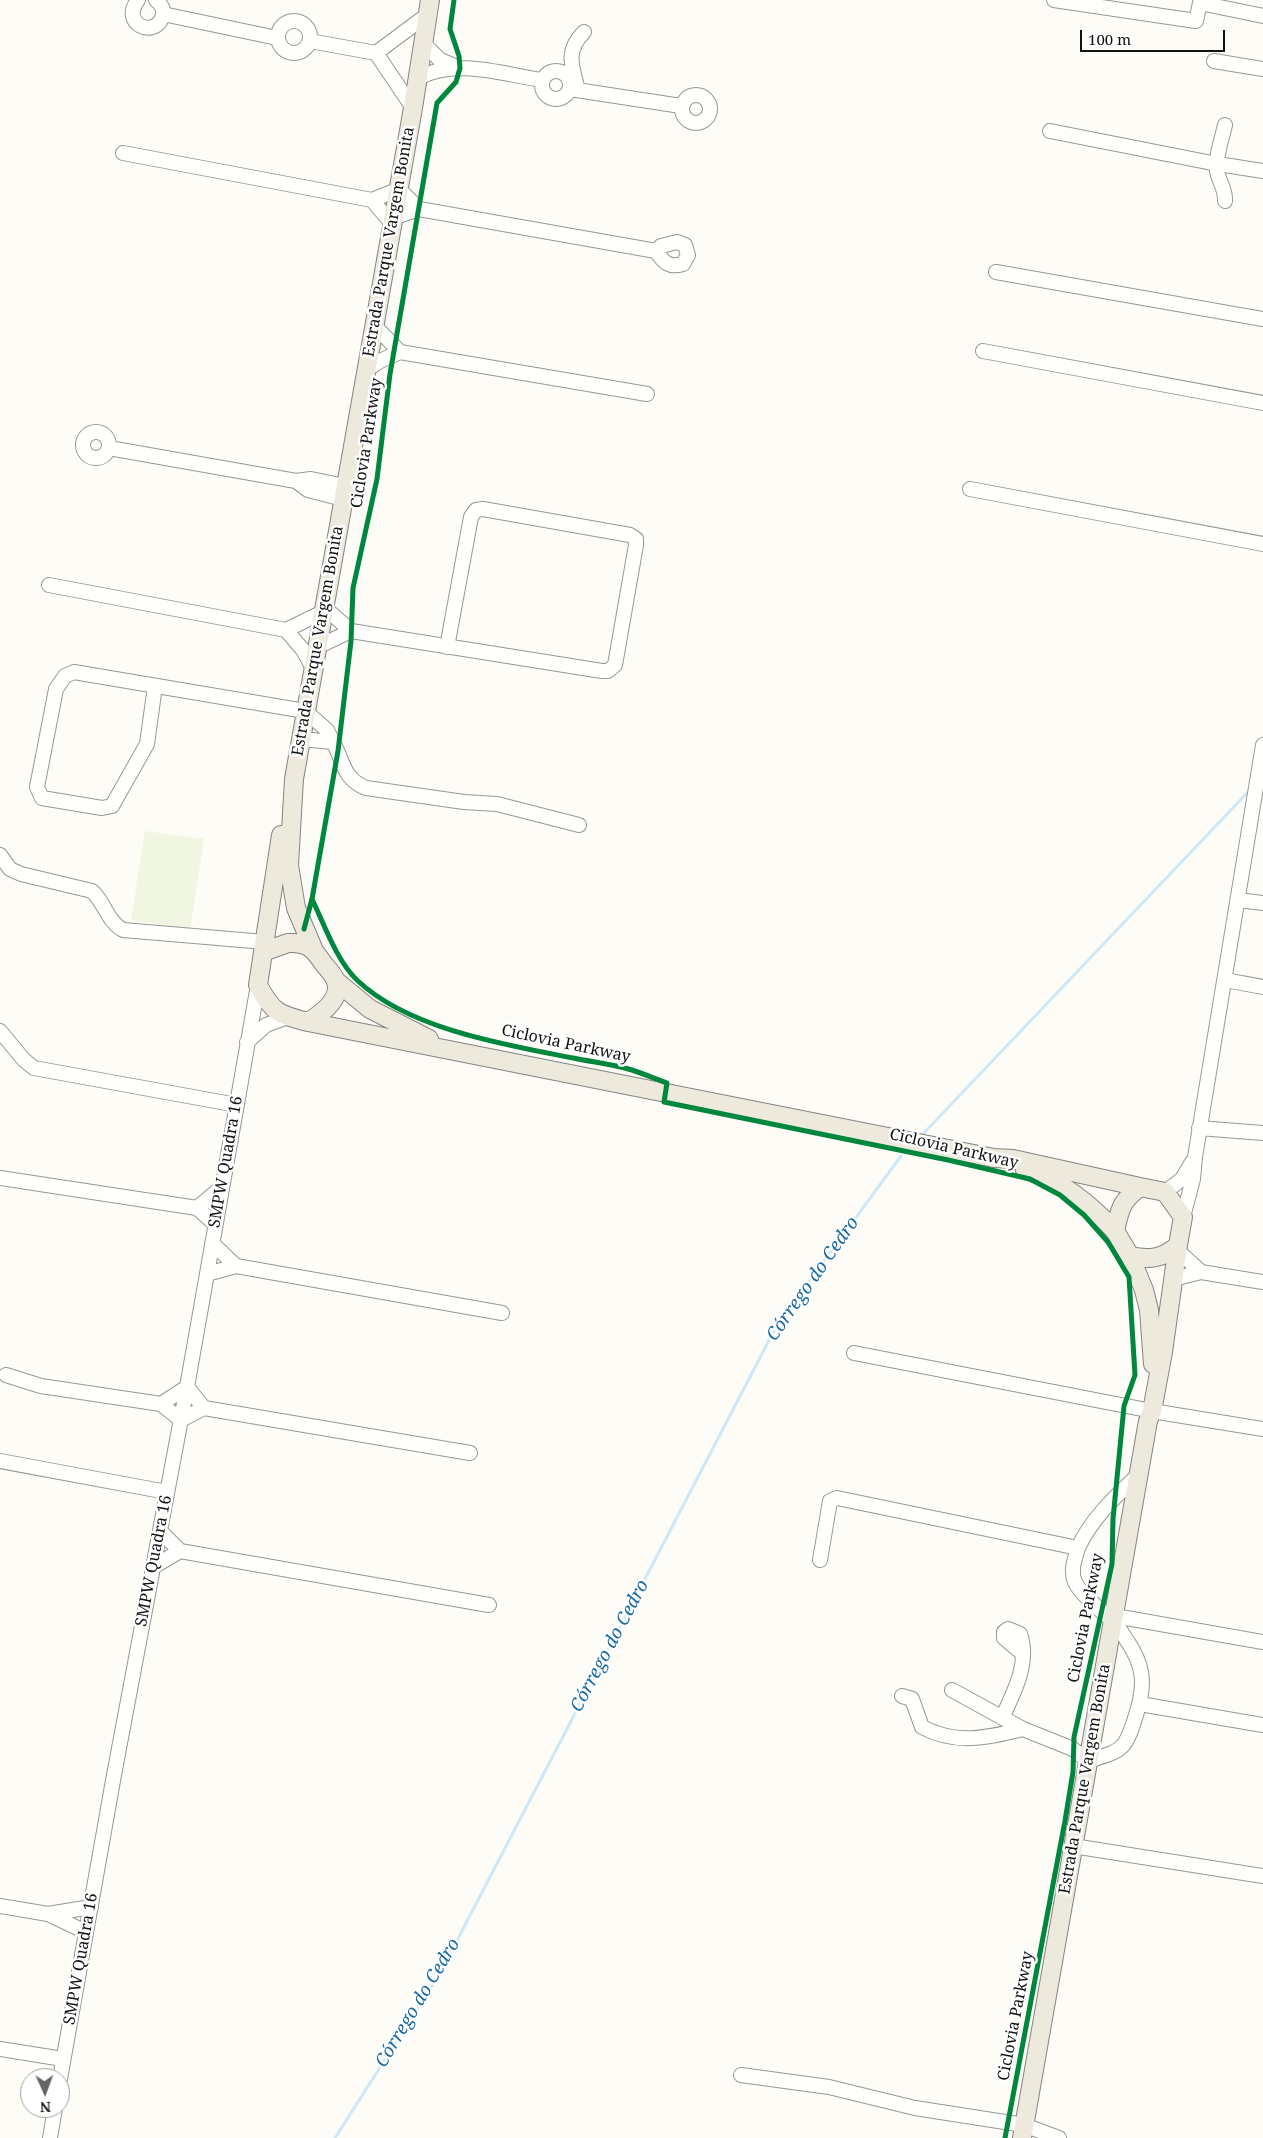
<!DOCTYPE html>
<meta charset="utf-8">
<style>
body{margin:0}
#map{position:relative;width:1263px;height:2138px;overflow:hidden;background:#fdfcf7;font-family:"Noto Serif",serif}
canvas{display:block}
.north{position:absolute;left:20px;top:2068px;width:50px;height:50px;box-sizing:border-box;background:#fff;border:1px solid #a0a0a0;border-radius:50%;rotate:178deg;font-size:14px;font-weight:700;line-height:20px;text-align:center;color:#111}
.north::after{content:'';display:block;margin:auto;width:18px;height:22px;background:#646362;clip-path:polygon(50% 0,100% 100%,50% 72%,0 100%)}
.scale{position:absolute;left:1080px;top:30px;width:145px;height:22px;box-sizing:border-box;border:2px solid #111;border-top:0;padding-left:6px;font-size:15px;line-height:18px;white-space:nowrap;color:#111;-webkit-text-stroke:4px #fff;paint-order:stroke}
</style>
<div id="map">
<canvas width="1263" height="2138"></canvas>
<div class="north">N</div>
<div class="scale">100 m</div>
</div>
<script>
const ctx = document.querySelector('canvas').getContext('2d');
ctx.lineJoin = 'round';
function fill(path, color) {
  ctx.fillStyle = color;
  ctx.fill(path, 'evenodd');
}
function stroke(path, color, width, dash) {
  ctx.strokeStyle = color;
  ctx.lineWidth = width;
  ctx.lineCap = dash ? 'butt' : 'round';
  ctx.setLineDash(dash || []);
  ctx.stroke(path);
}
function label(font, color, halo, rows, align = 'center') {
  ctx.font = font + ' "Noto Serif",serif';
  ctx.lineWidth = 5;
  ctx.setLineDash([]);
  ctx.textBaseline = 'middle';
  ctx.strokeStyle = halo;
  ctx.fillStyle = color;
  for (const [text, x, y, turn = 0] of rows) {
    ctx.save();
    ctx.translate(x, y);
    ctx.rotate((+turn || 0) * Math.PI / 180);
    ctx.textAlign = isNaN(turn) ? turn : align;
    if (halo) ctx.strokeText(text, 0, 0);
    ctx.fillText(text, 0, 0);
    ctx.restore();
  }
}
const pitch = new Path2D(`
 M145,831L204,839L190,929L131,920Z`);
const stream = new Path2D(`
 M922,1135L1248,792
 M335,2138L439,1975L777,1325L901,1156`);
const minor = new Path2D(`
 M138,0C120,23 153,39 162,18C165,10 162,5 156,0
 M1054,0L1196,21L1200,3L1263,16
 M163,14L277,38
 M278 37a16 16 0 1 1 32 0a16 16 0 1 1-32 0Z
 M310,41L376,53L413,108
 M424,44L440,60L457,67
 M376,53L427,15
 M1214,61L1263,69
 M542 85a14 14 0 1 1 28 0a14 14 0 1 1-28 0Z
 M418,78C455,58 502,74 542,80
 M577,86C571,64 566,50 584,32
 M570,89L681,106
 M682 109a14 14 0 1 1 28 0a14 14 0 1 1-28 0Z
 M1225,125C1222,139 1215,157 1217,171C1219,182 1226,190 1225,201
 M1050,131L1212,163L1263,171
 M123,153L372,200L397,190
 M398,188L419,209
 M372,200L392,224
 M393,218L419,209L656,251C664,263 669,268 683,264L688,255L685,245L677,242L661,246L656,251
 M996,272L1263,319
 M374,325L400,352
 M983,351L1263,403
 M366,370L380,361L400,352L647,394
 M83 445a13 13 0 1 1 26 0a13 13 0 1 1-26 0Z
 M109,448L296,481L311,479L345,486
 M296,481L308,490L343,499
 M970,489L1263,544
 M49,585L286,630L323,612
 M324,607L351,631L602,671H608L615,665L636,545V539L630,535L483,509L476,510L471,517L447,647
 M286,630L303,650L313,668
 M317,647L351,631
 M155,686L147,744L112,806L102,808L42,798L37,787L56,689L65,676L74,672L305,711L327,730L333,742
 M301,739L333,742C344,762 343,779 366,788L464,802L497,804L579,825
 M0,855L10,869L21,874L92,891C105,903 107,921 123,930L265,942
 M1238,900L1263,903
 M1225,980L1263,987
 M0,1031L24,1060L34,1068L237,1105
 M247,1042L266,1025L288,1017
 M1199,1128L1263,1133
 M0,1178L197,1208L215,1224
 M1165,1192L1182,1179L1192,1162
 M197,1208L221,1188
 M1183,1217L1193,1179L1195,1157L1263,745
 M212,1243L236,1266
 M1178,1251L1201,1272
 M207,1274L236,1266L502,1313
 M1173,1279L1201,1272L1263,1282
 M854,1353L1152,1411L1263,1429
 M6,1375L41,1386L161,1404L181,1420L204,1408L470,1453
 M161,1404L187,1387L204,1408
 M0,1461L167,1492
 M160,1531L180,1551L489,1605
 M1078,1548C1091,1519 1116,1496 1138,1475
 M820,1560L830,1501L837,1498L1078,1548C1075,1558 1070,1571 1075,1582C1080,1593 1102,1612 1112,1620C1118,1625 1122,1633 1126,1639C1144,1665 1146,1684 1136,1715C1125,1751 1123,1750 1088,1761L1073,1749L1023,1729L952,1690
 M153,1567L180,1551
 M1115,1616L1263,1642
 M902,1696L912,1699L922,1727C956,1745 987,1738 1023,1729
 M1140,1704L1263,1725
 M1002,1718C1014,1692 1030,1663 1020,1634L1008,1629L1004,1632V1638L1023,1654
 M1073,1846L1263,1876
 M0,1906L48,1914L86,1932
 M48,1914L91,1907
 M0,2049L63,2059
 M741,2075L829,2087L915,2108L1024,2125L1059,2138
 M60,2079L114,1775L187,1387L258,985
 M50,2138L55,2108`);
const major = new Path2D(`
 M288,943C307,942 313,948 323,963C327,968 332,973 335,979C344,998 321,1014 308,1022C279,1015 272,1012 258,985L263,952Z
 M313,948L296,908L289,865L294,779L413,108L430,0
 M263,952L281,835
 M336,981L370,1009L429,1039
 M308,1022L994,1158L1013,1159L1140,1187
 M1025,1170C1062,1181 1089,1203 1115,1231
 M1140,1187L1165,1192L1183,1217L1178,1245C1163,1259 1149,1260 1130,1256L1115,1231C1120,1209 1121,1201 1140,1187Z
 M1130,1256L1144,1290L1149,1310L1153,1364
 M1022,2138L1148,1421L1152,1411L1163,1352L1178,1245`);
const cycleway = new Path2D(`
 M312,899C324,924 337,962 358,981C409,1029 505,1045 573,1058C592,1062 613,1064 632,1070C644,1074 656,1079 667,1083L664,1102L948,1160L1030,1179L1060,1195L1084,1215L1108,1242L1129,1277L1135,1375L1124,1406L1113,1519L1112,1564L1074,1737L1073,1772L1065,1821L1005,2138
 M304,929L312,899L338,751L351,641L353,588L377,479L390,374L437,103L456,82L460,68L459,56L450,29L454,0`);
const streetNames = [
 ["Estrada Parque Vargem Bonita",389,242,-80],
 ["Ciclovia Parkway",367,443,-81],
 ["Estrada Parque Vargem Bonita",318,641,-80],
 ["Ciclovia Parkway",566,1044,12],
 ["Ciclovia Parkway",954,1149,13],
 ["SMPW Quadra 16",226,1162,-80],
 ["SMPW Quadra 16",154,1561,-79],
 ["Ciclovia Parkway",1086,1618,-79],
 ["Estrada Parque Vargem Bonita",1085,1779,-80],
 ["SMPW Quadra 16",81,1959,-80],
 ["Ciclovia Parkway",1016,2016,-79]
];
const waterNames = [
 ["Córrego do Cedro",813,1279,-55],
 ["Córrego do Cedro",610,1646,-62],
 ["Córrego do Cedro",418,2003,-59]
];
fill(pitch, '#f0f6e1');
stroke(stream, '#cde8f7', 3);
stroke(minor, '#979795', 16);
stroke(major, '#858482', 20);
stroke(minor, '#fffffe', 14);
stroke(major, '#ede9dc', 18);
stroke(cycleway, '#00873e', 5);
label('16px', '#111', '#fff', streetNames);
label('italic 18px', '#1768a6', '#fff', waterNames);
</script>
